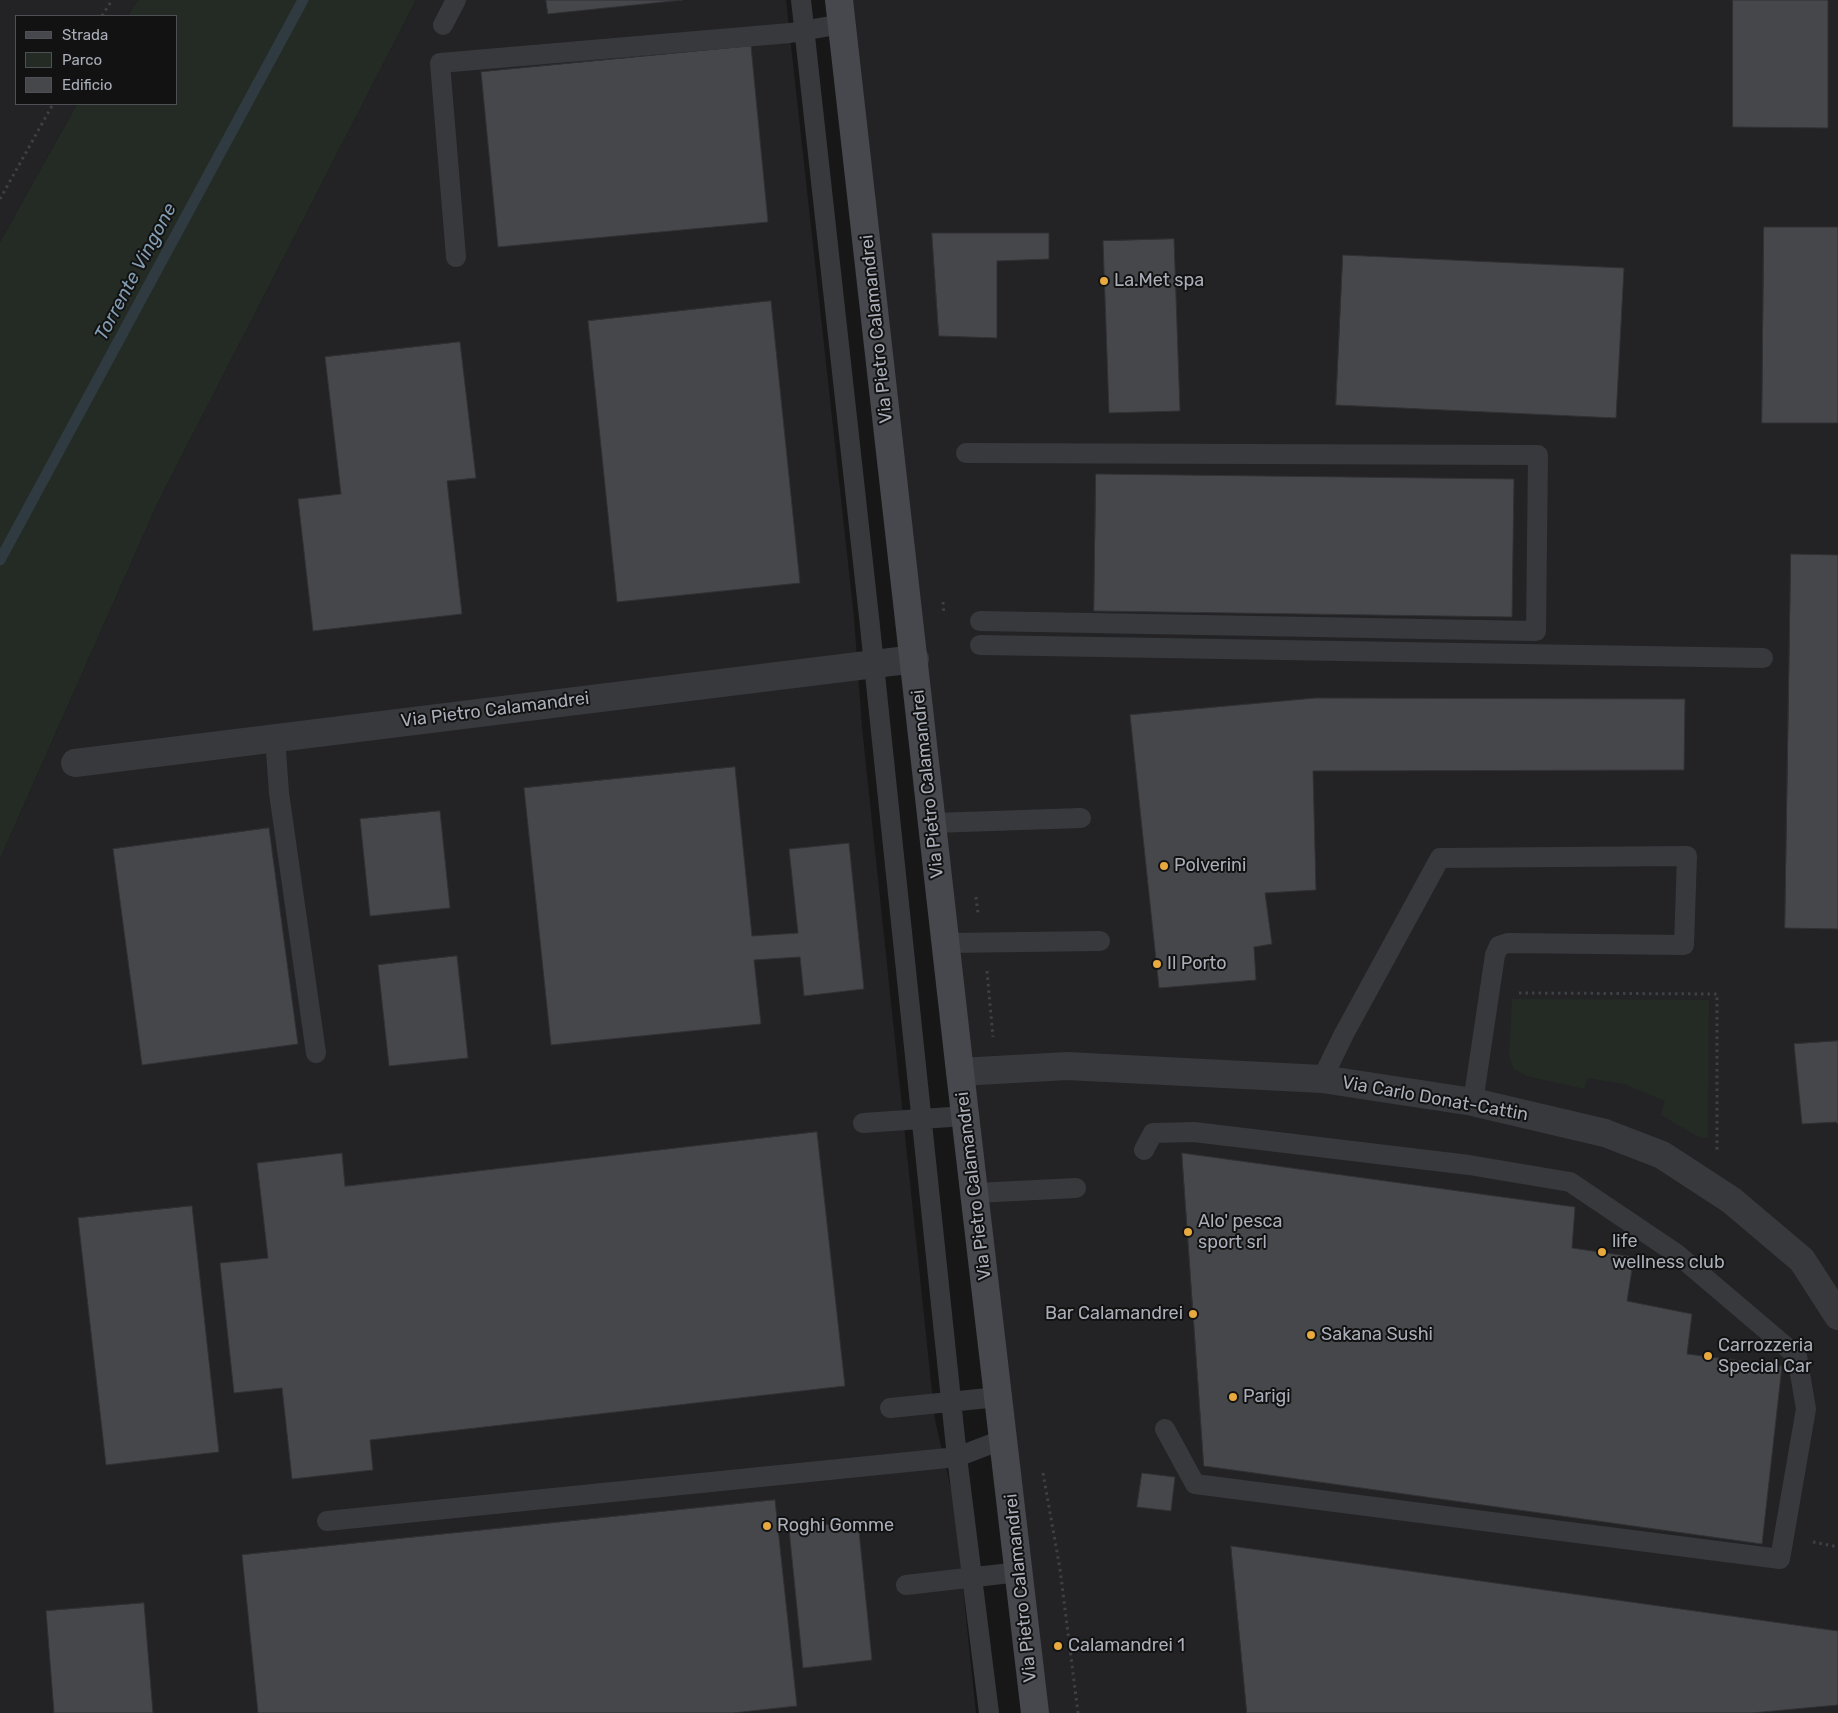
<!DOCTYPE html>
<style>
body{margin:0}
#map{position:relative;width:1838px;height:1713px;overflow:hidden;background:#171718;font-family:Rubik,sans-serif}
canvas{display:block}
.legend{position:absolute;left:15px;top:15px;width:162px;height:90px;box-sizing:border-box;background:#121213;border:1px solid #4e5055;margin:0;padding:6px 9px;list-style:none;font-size:15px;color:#a9aeb8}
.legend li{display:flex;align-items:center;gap:10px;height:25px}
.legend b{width:25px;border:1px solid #4e5055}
</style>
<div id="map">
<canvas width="1838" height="1713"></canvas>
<ul class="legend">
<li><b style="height:6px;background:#46484d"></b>Strada</li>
<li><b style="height:14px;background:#232b24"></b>Parco</li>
<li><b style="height:14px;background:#46474b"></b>Edificio</li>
</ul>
</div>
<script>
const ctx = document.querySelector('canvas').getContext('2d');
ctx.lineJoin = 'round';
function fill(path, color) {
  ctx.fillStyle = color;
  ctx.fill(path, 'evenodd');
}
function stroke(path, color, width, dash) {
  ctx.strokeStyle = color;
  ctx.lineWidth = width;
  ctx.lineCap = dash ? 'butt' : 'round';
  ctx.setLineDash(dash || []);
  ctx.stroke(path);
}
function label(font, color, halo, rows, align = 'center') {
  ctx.font = font + ' Rubik,sans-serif';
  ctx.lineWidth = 4;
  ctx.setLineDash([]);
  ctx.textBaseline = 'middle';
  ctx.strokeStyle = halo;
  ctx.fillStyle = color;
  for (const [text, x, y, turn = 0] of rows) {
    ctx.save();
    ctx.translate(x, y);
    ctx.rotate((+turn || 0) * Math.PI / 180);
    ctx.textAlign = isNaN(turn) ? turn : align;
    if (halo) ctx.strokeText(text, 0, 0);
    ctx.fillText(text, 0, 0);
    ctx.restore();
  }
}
const built = new Path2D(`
 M0,0H138L128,16H16V104H77L0,242Z
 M416,0H786L854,617L862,727L935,1420L954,1502L976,1713H0V859L158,502Z
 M839,0H1838V1713H1035Z`);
const green = new Path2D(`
 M138,0H416L158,502L0,859V242L77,104H176V16H128Z
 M1512,999L1709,1000L1708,1138L1697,1136L1661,1115L1665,1101L1624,1084L1588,1078L1584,1089L1527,1076L1514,1069L1509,1057Z`);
const stream = new Path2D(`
 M0,560L303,0`);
const building = new Path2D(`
 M546,0H683L548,14Z
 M1733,0H1828V128L1733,127Z
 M751,46L768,222L498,247L481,72Z
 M1764,227H1838V423H1762Z
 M932,233H1049V259L997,261V338L939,336Z
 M1174,239L1180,411L1109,413L1103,241Z
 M1343,255L1624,268L1616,418L1336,405Z
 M771,301L800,583L617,602L588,321Z
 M460,342L476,478L447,481L462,614L313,631L298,499L341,494L325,357Z
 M1096,474L1514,479L1512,617L1094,611Z
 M1791,554L1838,555V929L1785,928Z
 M1316,698L1685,699L1684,770L1313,771L1316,890L1265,893L1272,944L1254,947L1256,980L1159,988L1130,715Z
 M735,767L752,936L798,933L789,849L849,843L864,989L804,996L800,957L754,960L761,1024L551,1045L524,788Z
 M440,811L450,908L370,916L360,819Z
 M269,828L298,1044L142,1065L113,849Z
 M457,956L468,1058L389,1066L378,965Z
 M1838,1041V1124L1836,1122L1802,1124L1794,1044Z
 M817,1132L845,1386L370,1440L373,1470L292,1479L282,1388L234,1393L220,1263L268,1258L257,1163L342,1153L345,1186Z
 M1182,1153L1575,1207L1572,1248L1634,1257L1627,1301L1692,1314L1687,1354L1782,1366L1762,1544L1204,1466Z
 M192,1206L219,1452L106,1465L78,1218Z
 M1142,1473L1175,1477L1171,1511L1137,1507Z
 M775,1500L797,1706L733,1713H258L242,1555Z
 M858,1521L872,1660L803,1668L789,1529Z
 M1231,1546L1838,1631V1705L1752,1713H1247Z
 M144,1603L153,1713H54L46,1611Z`);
const path = new Path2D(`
 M102,16L112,0
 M0,199L53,104
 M943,602L944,615
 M976,897L978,913
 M987,971L993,1037
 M1519,993L1717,994V1151
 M1043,1473L1060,1569L1078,1713
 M1813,1542L1838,1547`);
const lane = new Path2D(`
 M801,0L869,617L957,1457L989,1713
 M443,25L456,0
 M456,257L440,63L790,33L842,24
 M966,453L1538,455L1536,631L980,621
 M980,645L1763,658
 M275,737L279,793L316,1053
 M933,823L1081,818
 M946,943L1100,941
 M1322,1079L1344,1034L1440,858L1687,856L1684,945L1508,943L1499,946L1495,955L1473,1102
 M863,1123L965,1116
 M1144,1150L1153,1133L1194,1132L1469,1165L1570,1182L1677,1254L1797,1356L1806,1409L1780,1559L1195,1484L1165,1429
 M975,1193L1076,1188
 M890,1408L998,1397
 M327,1521L957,1457L1004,1439
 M906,1585L1019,1572`);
const street = new Path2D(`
 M75,763L915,659
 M960,1072L1067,1066L1322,1079L1473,1102L1605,1133L1662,1155L1731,1200L1802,1260L1838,1316`);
const secondary = new Path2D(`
 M839,0L960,1072L1035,1713`);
const markers = [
 [1104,281,5,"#e8a93f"],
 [1164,866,5,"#e8a93f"],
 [1157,964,5,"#e8a93f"],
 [1188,1232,5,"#e8a93f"],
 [1602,1252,5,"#e8a93f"],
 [1193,1314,5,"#e8a93f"],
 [1311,1335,5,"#e8a93f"],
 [1708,1356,5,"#e8a93f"],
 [1233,1397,5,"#e8a93f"],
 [767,1526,5,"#e8a93f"],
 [1058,1646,5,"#e8a93f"]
];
const poiNames = [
 ["La.Met spa",1114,281],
 ["Polverini",1174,866],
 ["Il Porto",1167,964],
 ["Alo' pesca",1198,1222],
 ["sport srl",1198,1243],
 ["life",1612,1242],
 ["wellness club",1612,1263],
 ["Bar Calamandrei",1183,1314,"right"],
 ["Sakana Sushi",1321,1335],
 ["Carrozzeria",1718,1346],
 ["Special Car",1718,1367],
 ["Parigi",1243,1397],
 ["Roghi Gomme",777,1526],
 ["Calamandrei 1",1068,1646]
];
const streetNames = [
 ["Via Pietro Calamandrei",877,329,-96],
 ["Via Pietro Calamandrei",495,710,-7],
 ["Via Pietro Calamandrei",928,784,-96],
 ["Via Carlo Donat-Cattin",1435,1099,10],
 ["Via Pietro Calamandrei",974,1186,-97],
 ["Via Pietro Calamandrei",1021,1588,-96]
];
const waterNames = [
 ["Torrente Vingone",136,272,-62]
];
fill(built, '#232325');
fill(green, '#232b24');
stroke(stream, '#303a41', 11);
fill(building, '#46474b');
stroke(building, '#313134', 1);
stroke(path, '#3e4044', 3, [2.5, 4]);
stroke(lane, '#38393d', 20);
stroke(street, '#38393d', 28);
stroke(secondary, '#46484d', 28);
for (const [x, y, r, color] of markers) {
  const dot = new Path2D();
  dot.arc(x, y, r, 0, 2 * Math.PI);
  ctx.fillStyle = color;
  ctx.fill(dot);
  stroke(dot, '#121213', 2);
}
label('18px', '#a9aeb8', '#121213', poiNames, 'left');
label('18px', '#a9aeb8', '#121213', streetNames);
label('italic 19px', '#829db1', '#121213', waterNames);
</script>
